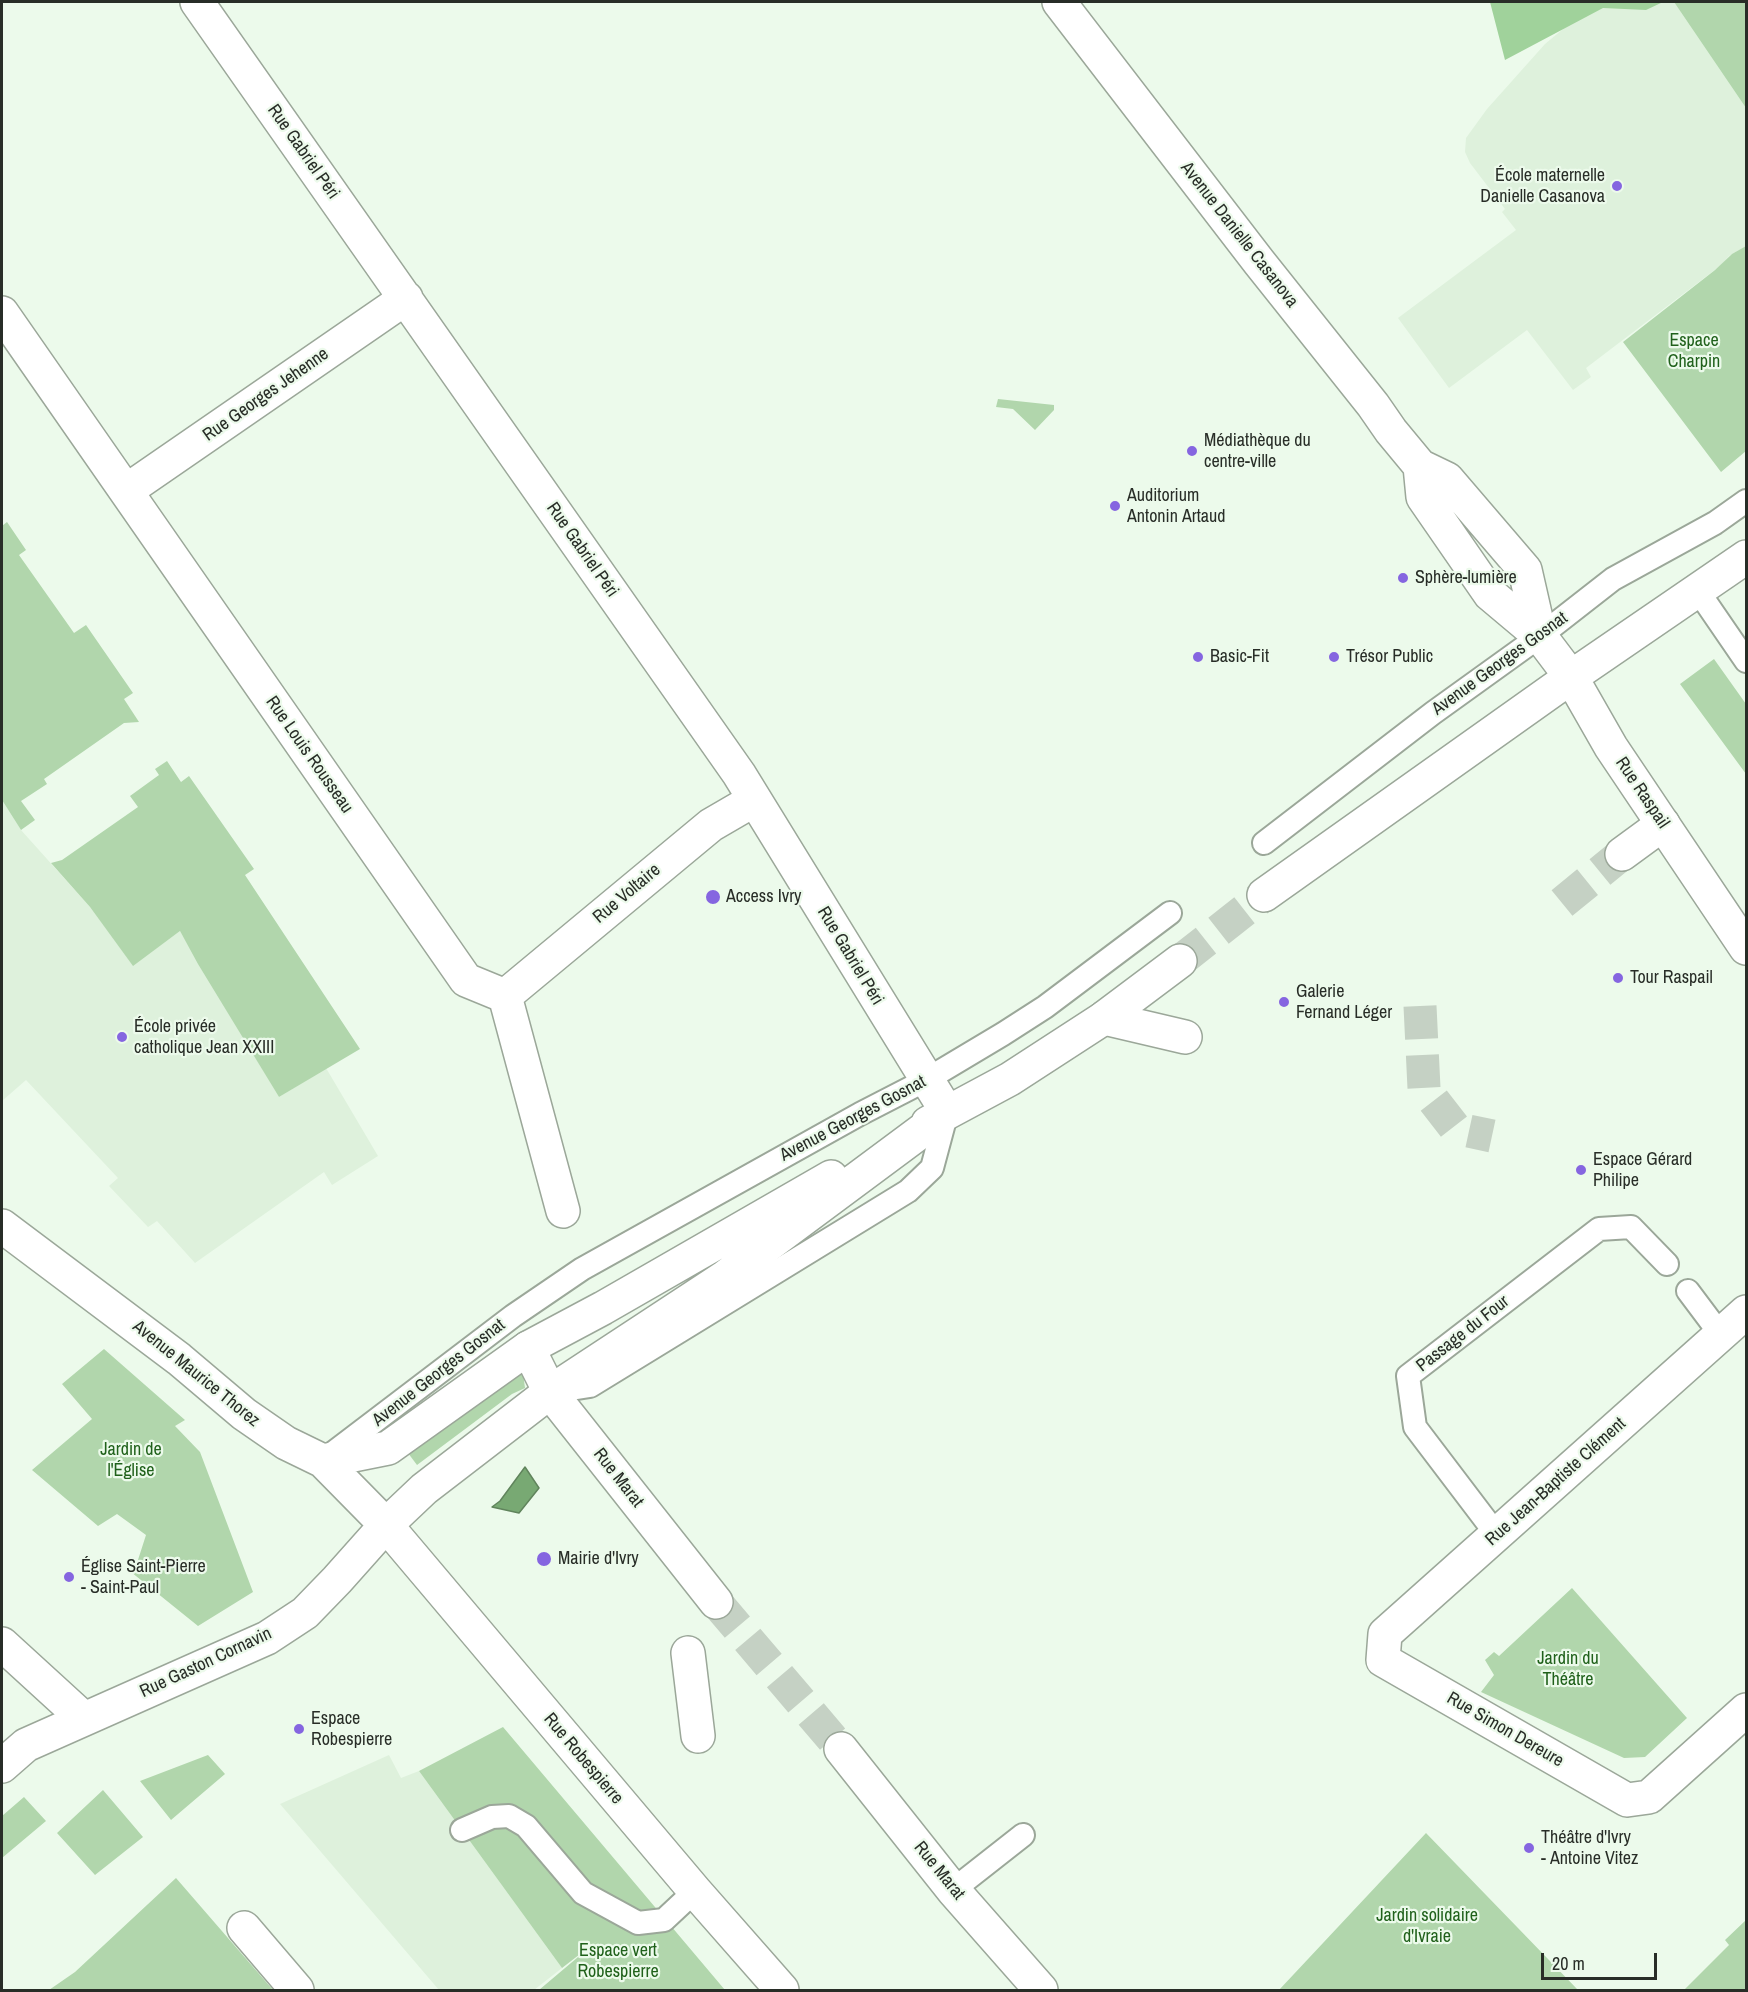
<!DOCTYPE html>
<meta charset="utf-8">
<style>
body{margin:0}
#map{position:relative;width:1748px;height:1992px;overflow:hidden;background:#ecfaeb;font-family:"Archivo Narrow",sans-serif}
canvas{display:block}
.frame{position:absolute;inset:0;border:3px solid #282d27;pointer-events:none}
.scale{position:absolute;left:1541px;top:1953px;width:116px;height:27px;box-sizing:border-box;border:3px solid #282d27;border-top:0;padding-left:8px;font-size:18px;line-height:21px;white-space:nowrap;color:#282d27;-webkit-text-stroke:4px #ecfaeb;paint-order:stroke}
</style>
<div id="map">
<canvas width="1748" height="1992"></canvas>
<div class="frame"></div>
<div class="scale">20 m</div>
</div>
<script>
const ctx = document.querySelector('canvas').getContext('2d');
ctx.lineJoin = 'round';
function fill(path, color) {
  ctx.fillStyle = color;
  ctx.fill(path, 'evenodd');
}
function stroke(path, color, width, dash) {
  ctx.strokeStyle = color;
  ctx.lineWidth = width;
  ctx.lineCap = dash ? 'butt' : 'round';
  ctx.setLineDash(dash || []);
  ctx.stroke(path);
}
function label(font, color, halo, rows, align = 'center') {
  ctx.font = font + ' "Archivo Narrow",sans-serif';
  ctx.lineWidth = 4.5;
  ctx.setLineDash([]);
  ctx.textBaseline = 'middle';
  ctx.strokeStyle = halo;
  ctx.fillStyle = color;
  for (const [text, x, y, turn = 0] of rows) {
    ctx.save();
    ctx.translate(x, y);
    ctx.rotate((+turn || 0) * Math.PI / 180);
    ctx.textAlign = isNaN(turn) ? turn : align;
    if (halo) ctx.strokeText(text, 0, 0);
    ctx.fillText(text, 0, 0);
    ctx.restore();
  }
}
const built = new Path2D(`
 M1544,2H1674L1746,108V246L1729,256L1720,266L1586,368L1591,377L1573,390L1527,330L1449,388L1398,318L1516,230L1502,212L1505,209L1470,163L1465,152L1466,138L1487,109L1545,44L1563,29Z
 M2,800L21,830L90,907L133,965L180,931L279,1097L326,1068L378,1156L332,1185L324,1172L195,1263L157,1221L148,1227L109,1186L118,1178L26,1080L2,1101Z
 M389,1755L401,1778L419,1771L562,1968L534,1990H439L280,1804Z`);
const green = new Path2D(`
 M1674,2H1746V108Z
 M1746,246V451L1721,472L1623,342L1715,270L1732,254Z
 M998,399L1054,405V410L1035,430L1013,409L996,407Z
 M7,522L26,550L19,555L74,633L86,625L133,693L124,699L139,722L124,723L44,779L47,784L21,801L35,820L21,830L2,800V526Z
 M1714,659L1746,704V774L1680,684Z
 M167,761L181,782L189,776L254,869L245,875L360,1049L279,1097L198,964L180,931L133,966L90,907L51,863L62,860L138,807L130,796L159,775L155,769Z
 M104,1349L185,1420L175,1426L200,1452L253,1592L198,1626L131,1572L137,1563L146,1535L117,1514L98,1526L32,1470L92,1419L62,1384Z
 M515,1367L523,1373L525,1388L512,1394L417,1465L405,1449Z
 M1572,1588L1687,1718L1645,1757L1624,1758L1481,1692L1494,1675L1485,1660L1494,1652L1499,1656Z
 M503,1727L725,1990H539L597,1941L562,1968L419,1771Z
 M208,1755L225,1774L171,1820L140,1781Z
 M103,1790L143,1837L95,1875L57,1833Z
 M24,1797L46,1821L2,1858V1816Z
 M1426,1833L1578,1990H1279Z
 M176,1878L273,1990H49L75,1972Z
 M1746,1920V1990H1684L1729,1945L1725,1940Z`);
const forest = new Path2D(`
 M1490,2H1663L1646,10L1603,8L1505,60Z`);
const water = new Path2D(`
 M525,1467L539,1488L519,1513L492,1507L500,1501Z`);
const streetTunnel = new Path2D(`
 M1562,903L1622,854
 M1420,1006L1424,1088L1455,1128L1492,1136
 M716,1602L841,1749`);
const secondaryTunnel = new Path2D(`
 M1180,961L1264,895`);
const lane = new Path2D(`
 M1698,591L1746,661
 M1264,843L1433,713L1540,636L1613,579L1715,523L1746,501
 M1688,1291L1721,1335
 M558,1391L590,1386L908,1191L932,1168L947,1112
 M329,1456L513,1316L582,1269L860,1114L926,1080L1003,1034L1045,1007L1170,913
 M1497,1535L1415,1427L1408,1376L1599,1229L1631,1227L1667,1264
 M462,1830L492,1817L509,1816L526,1826L583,1893L638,1923L664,1920L695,1891
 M953,1890L1023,1835`);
const street = new Path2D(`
 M197,2L739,774L947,1112
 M2,313L466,980L505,996
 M126,491L406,298
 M1622,854L1663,824
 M505,996L711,825L754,800
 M505,996L563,1211
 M1104,1018L1185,1037
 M1746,1312L1385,1634L1383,1660L1627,1800L1649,1797L1746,1710
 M528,1348L550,1392L716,1602
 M2,1644L83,1718
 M688,1653L698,1736
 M841,1749L953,1890L1041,1990
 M244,1928L297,1990`);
const secondary = new Path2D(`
 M1059,2L1259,262L1373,405L1391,431L1420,466L1447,479L1525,570L1540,636
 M1420,466L1423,497L1490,594L1540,636L1571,677L1611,747L1746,948
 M1264,895L1571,677L1746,557
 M928,1123L1010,1079L1104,1018L1180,961
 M2,1226L179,1359L244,1414L286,1443L323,1461L386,1525L695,1891L782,1990
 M323,1461L388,1448L528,1348L603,1308L831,1177
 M2,1766L26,1745L267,1638L305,1613L337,1580L386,1525L424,1489L550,1392L725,1277L947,1112`);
const markers = [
 [1617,186,6,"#8565e0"],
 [1192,451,6,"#8565e0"],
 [1115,506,6,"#8565e0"],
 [1403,578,6,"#8565e0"],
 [1198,657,6,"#8565e0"],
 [1334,657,6,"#8565e0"],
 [713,897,8,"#8565e0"],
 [1618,978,6,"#8565e0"],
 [1284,1002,6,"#8565e0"],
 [122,1037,6,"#8565e0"],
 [1581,1170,6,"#8565e0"],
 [544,1559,8,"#8565e0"],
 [69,1577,6,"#8565e0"],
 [299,1729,6,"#8565e0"],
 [1529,1848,6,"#8565e0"]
];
const streetNames = [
 ["Rue Gabriel Péri",303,152,55],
 ["Avenue Danielle Casanova",1239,235,52],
 ["Rue Georges Jehenne",266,395,-35],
 ["Rue Gabriel Péri",582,550,55],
 ["Avenue Georges Gosnat",1500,664,-36],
 ["Rue Louis Rousseau",309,755,55],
 ["Rue Raspail",1642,793,56],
 ["Rue Voltaire",627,894,-40],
 ["Rue Gabriel Péri",850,956,59],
 ["Avenue Georges Gosnat",853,1119,-28],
 ["Passage du Four",1463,1334,-38],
 ["Avenue Georges Gosnat",439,1373,-38],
 ["Avenue Maurice Thorez",196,1374,39],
 ["Rue Marat",618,1478,52],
 ["Rue Jean-Baptiste Clément",1556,1482,-42],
 ["Rue Gaston Cornavin",206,1663,-25],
 ["Rue Simon Dereure",1505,1730,30],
 ["Rue Robespierre",583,1759,50],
 ["Rue Marat",939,1871,51]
];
const poiNames = [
 ["École maternelle",1605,176,"right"],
 ["Danielle Casanova",1605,197,"right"],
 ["Médiathèque du",1204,441],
 ["centre-ville",1204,462],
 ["Auditorium",1127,496],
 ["Antonin Artaud",1127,517],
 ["Sphère-lumière",1415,578],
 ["Basic-Fit",1210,657],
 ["Trésor Public",1346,657],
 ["Access Ivry",726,897],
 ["Tour Raspail",1630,978],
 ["Galerie",1296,992],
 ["Fernand Léger",1296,1013],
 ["École privée",134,1027],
 ["catholique Jean XXIII",134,1048],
 ["Espace Gérard",1593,1160],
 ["Philipe",1593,1181],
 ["Mairie d'Ivry",558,1559],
 ["Église Saint-Pierre",81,1567],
 ["- Saint-Paul",81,1588],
 ["Espace",311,1719],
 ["Robespierre",311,1740],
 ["Théâtre d'Ivry",1541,1838],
 ["- Antoine Vitez",1541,1859]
];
const parkNames = [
 ["Espace",1694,341],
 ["Charpin",1694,362],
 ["Jardin de",131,1450],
 ["l'Église",131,1471],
 ["Jardin du",1568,1659],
 ["Théâtre",1568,1680],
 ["Jardin solidaire",1427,1916],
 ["d'Ivraie",1427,1937],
 ["Espace vert",618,1951],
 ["Robespierre",618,1972]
];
fill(built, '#def1dc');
fill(green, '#b1d6ac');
fill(forest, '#a0d29b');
fill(water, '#78a973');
stroke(water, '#60845c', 1.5);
stroke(streetTunnel, '#c5d1c4', 33, [33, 16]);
stroke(secondaryTunnel, '#c5d1c4', 33, [33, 16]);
stroke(lane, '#9ba799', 26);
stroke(street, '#9ba799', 36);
stroke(secondary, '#9ba799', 36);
stroke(lane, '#fff', 22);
stroke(street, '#fff', 33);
stroke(secondary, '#fff', 33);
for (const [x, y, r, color] of markers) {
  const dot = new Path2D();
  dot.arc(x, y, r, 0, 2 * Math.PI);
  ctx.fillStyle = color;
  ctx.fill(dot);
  stroke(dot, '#ecfaeb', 2);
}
label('18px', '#282d27', '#ecfaeb', streetNames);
label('18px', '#282d27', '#ecfaeb', poiNames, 'left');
label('18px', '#20611b', '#ecfaeb', parkNames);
</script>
